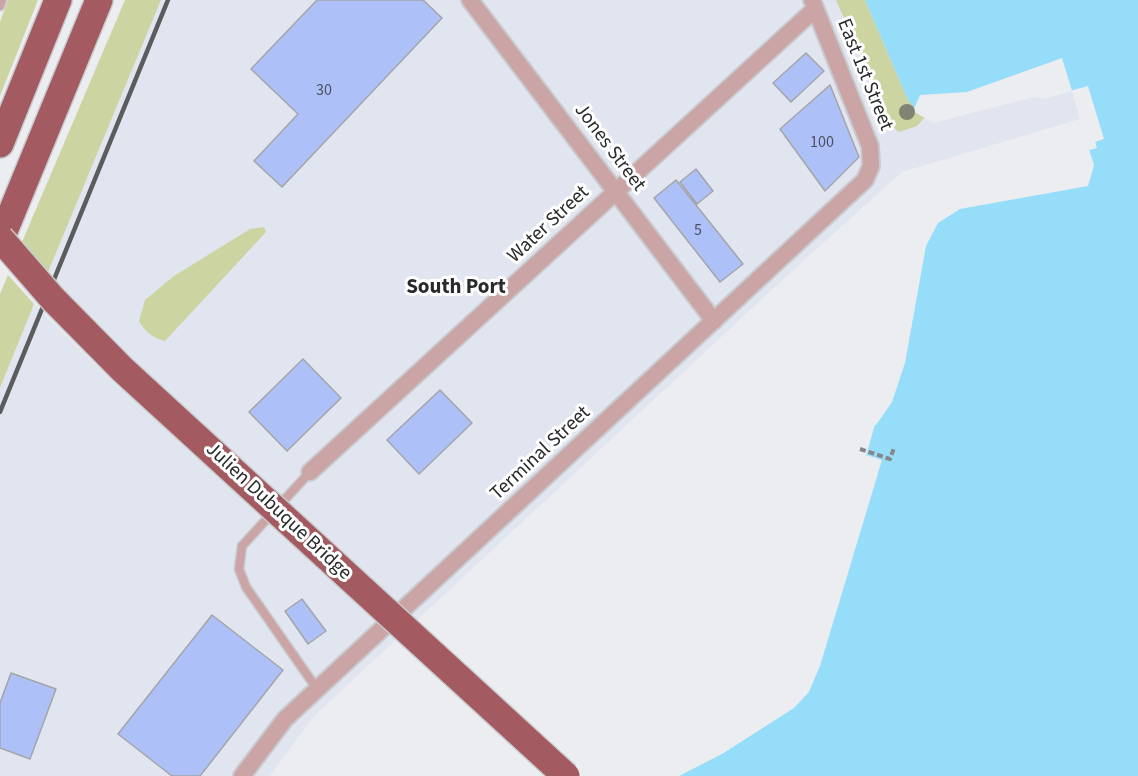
<!DOCTYPE html>
<style>
body{margin:0}
canvas{display:block;background:#ebedf0}
</style>
<canvas width="1138" height="776"></canvas>
<script>
const ctx = document.querySelector('canvas').getContext('2d');
ctx.lineJoin = 'round';
function fill(path, color) {
  ctx.fillStyle = color;
  ctx.fill(path, 'evenodd');
}
function stroke(path, color, width, dash) {
  ctx.strokeStyle = color;
  ctx.lineWidth = width;
  ctx.lineCap = dash ? 'butt' : 'round';
  ctx.setLineDash(dash || []);
  ctx.stroke(path);
}
function label(font, color, halo, rows, align = 'center') {
  ctx.font = font + ' "Source Sans 3",sans-serif';
  ctx.lineWidth = 6;
  ctx.setLineDash([]);
  ctx.textBaseline = 'middle';
  ctx.strokeStyle = halo;
  ctx.fillStyle = color;
  for (const [text, x, y, turn = 0] of rows) {
    ctx.save();
    ctx.translate(x, y);
    ctx.rotate((+turn || 0) * Math.PI / 180);
    ctx.textAlign = isNaN(turn) ? turn : align;
    if (halo) ctx.strokeText(text, 0, 0);
    ctx.fillText(text, 0, 0);
    ctx.restore();
  }
}
const built = new Path2D(`
 M161,0H864L900,82L1034,94L1047,97L1072,91L1080,119L902,172L790,273L313,717L270,776H0V388L34,304L121,390L130,355L48,272Z`);
const green = new Path2D(`
 M8,0H38L0,96V22Z
 M125,0H161L48,272L22,242Z
 M836,0H865L908,100L926,116L917,126L899,132L894,128Z
 M264,227L266,232L165,341C153,338 145,332 139,321L145,300L174,276L250,229Z
 M8,275L34,304L0,388V294Z`);
const water = new Path2D(`
 M865,0H1138V776H636L712,735L786,684L796,672L852,505L896,351L927,217L1094,165L1089,150L1096,148L1095,142L1104,139L1088,86L1047,97L1034,94L919,113L908,100Z`);
const pier = new Path2D(`
 M1062,58L1072,91L1043,99L1034,97L933,123L913,111L920,95L967,92Z
 M1092,142H1095L1097,148L1089,150L1094,166L1088,186L960,209L938,223L926,246L905,363L892,402L876,425H872L893,350L916,233L925,215L948,196L968,185L1090,164L1086,150L1093,146Z
 M863,454L882,460L820,666L809,692L794,708L722,754L679,776H633L694,739L727,723L784,682L794,670L806,612L849,504Z`);
const building = new Path2D(`
 M317,0H423L442,18L282,187L254,161L298,114L251,69Z
 M806,53L824,71L791,102L773,83Z
 M830,85L859,157L825,191L780,129Z
 M696,169L713,191L697,204L680,182Z
 M676,180L743,264L720,282L654,198Z
 M303,359L341,398L287,451L249,412Z
 M440,390L472,423L419,474L387,440Z
 M302,599L326,631L308,644L285,611Z
 M212,615L283,670L200,776H172L118,734Z
 M11,673L56,689L30,759L0,748V703Z`);
const path = new Path2D(`
 M860,449L890,459L894,448`);
const service = new Path2D(`
 M0,6L2,0
 M310,472L242,546L239,569L246,587L317,689`);
const minor = new Path2D(`
 M470,0L714,321
 M310,472L815,9
 M242,776L285,719L865,180L871,166L870,146L812,0`);
const trunk = new Path2D(`
 M0,144L58,0
 M0,241L99,0`);
const rail = new Path2D(`
 M0,412L168,0`);
const trunkBridge = new Path2D(`
 M0,238L53,299L122,369L566,776`);
const trees = [
 [907,112]
];
const numberNames = [
 ["30",324,91],
 ["100",822,143],
 ["5",698,231]
];
const streetNames = [
 ["East 1st Street",864,75,68],
 ["Jones Street",609,148,53],
 ["Water Street",549,225,-43],
 ["Terminal Street",541,454,-43],
 ["Julien Dubuque Bridge",278,512,43]
];
const neighbourhoodNames = [
 ["South Port",456,288]
];
fill(built, '#e1e5f0');
fill(green, '#ccd4a2');
fill(water, '#96ddfa');
fill(pier, '#ebedf0');
fill(building, '#aec0f8');
stroke(building, '#a4a5a9', 1.5);
stroke(service, '#c8cacd', 11);
stroke(minor, '#c8cacd', 20);
stroke(trunk, '#c8cacd', 30);
stroke(path, '#858789', 4, [6, 3]);
stroke(service, '#cba4a5', 8);
stroke(minor, '#cba4a5', 16);
stroke(trunk, '#a35a60', 27);
stroke(rail, '#5b5c5e', 4.5);
stroke(trunkBridge, '#c8cacd', 30, []);
stroke(trunkBridge, '#a35a60', 27);
ctx.fillStyle = '#818473';
for (const [x, y] of trees) {
  ctx.beginPath();
  ctx.arc(x, y, 8, 0, 2 * Math.PI);
  ctx.fill();
}
label('16px', '#4a505e', null, numberNames);
label('20px', '#292a2b', '#fff', streetNames);
label('bold 21px', '#292a2b', '#fff', neighbourhoodNames);
</script>
